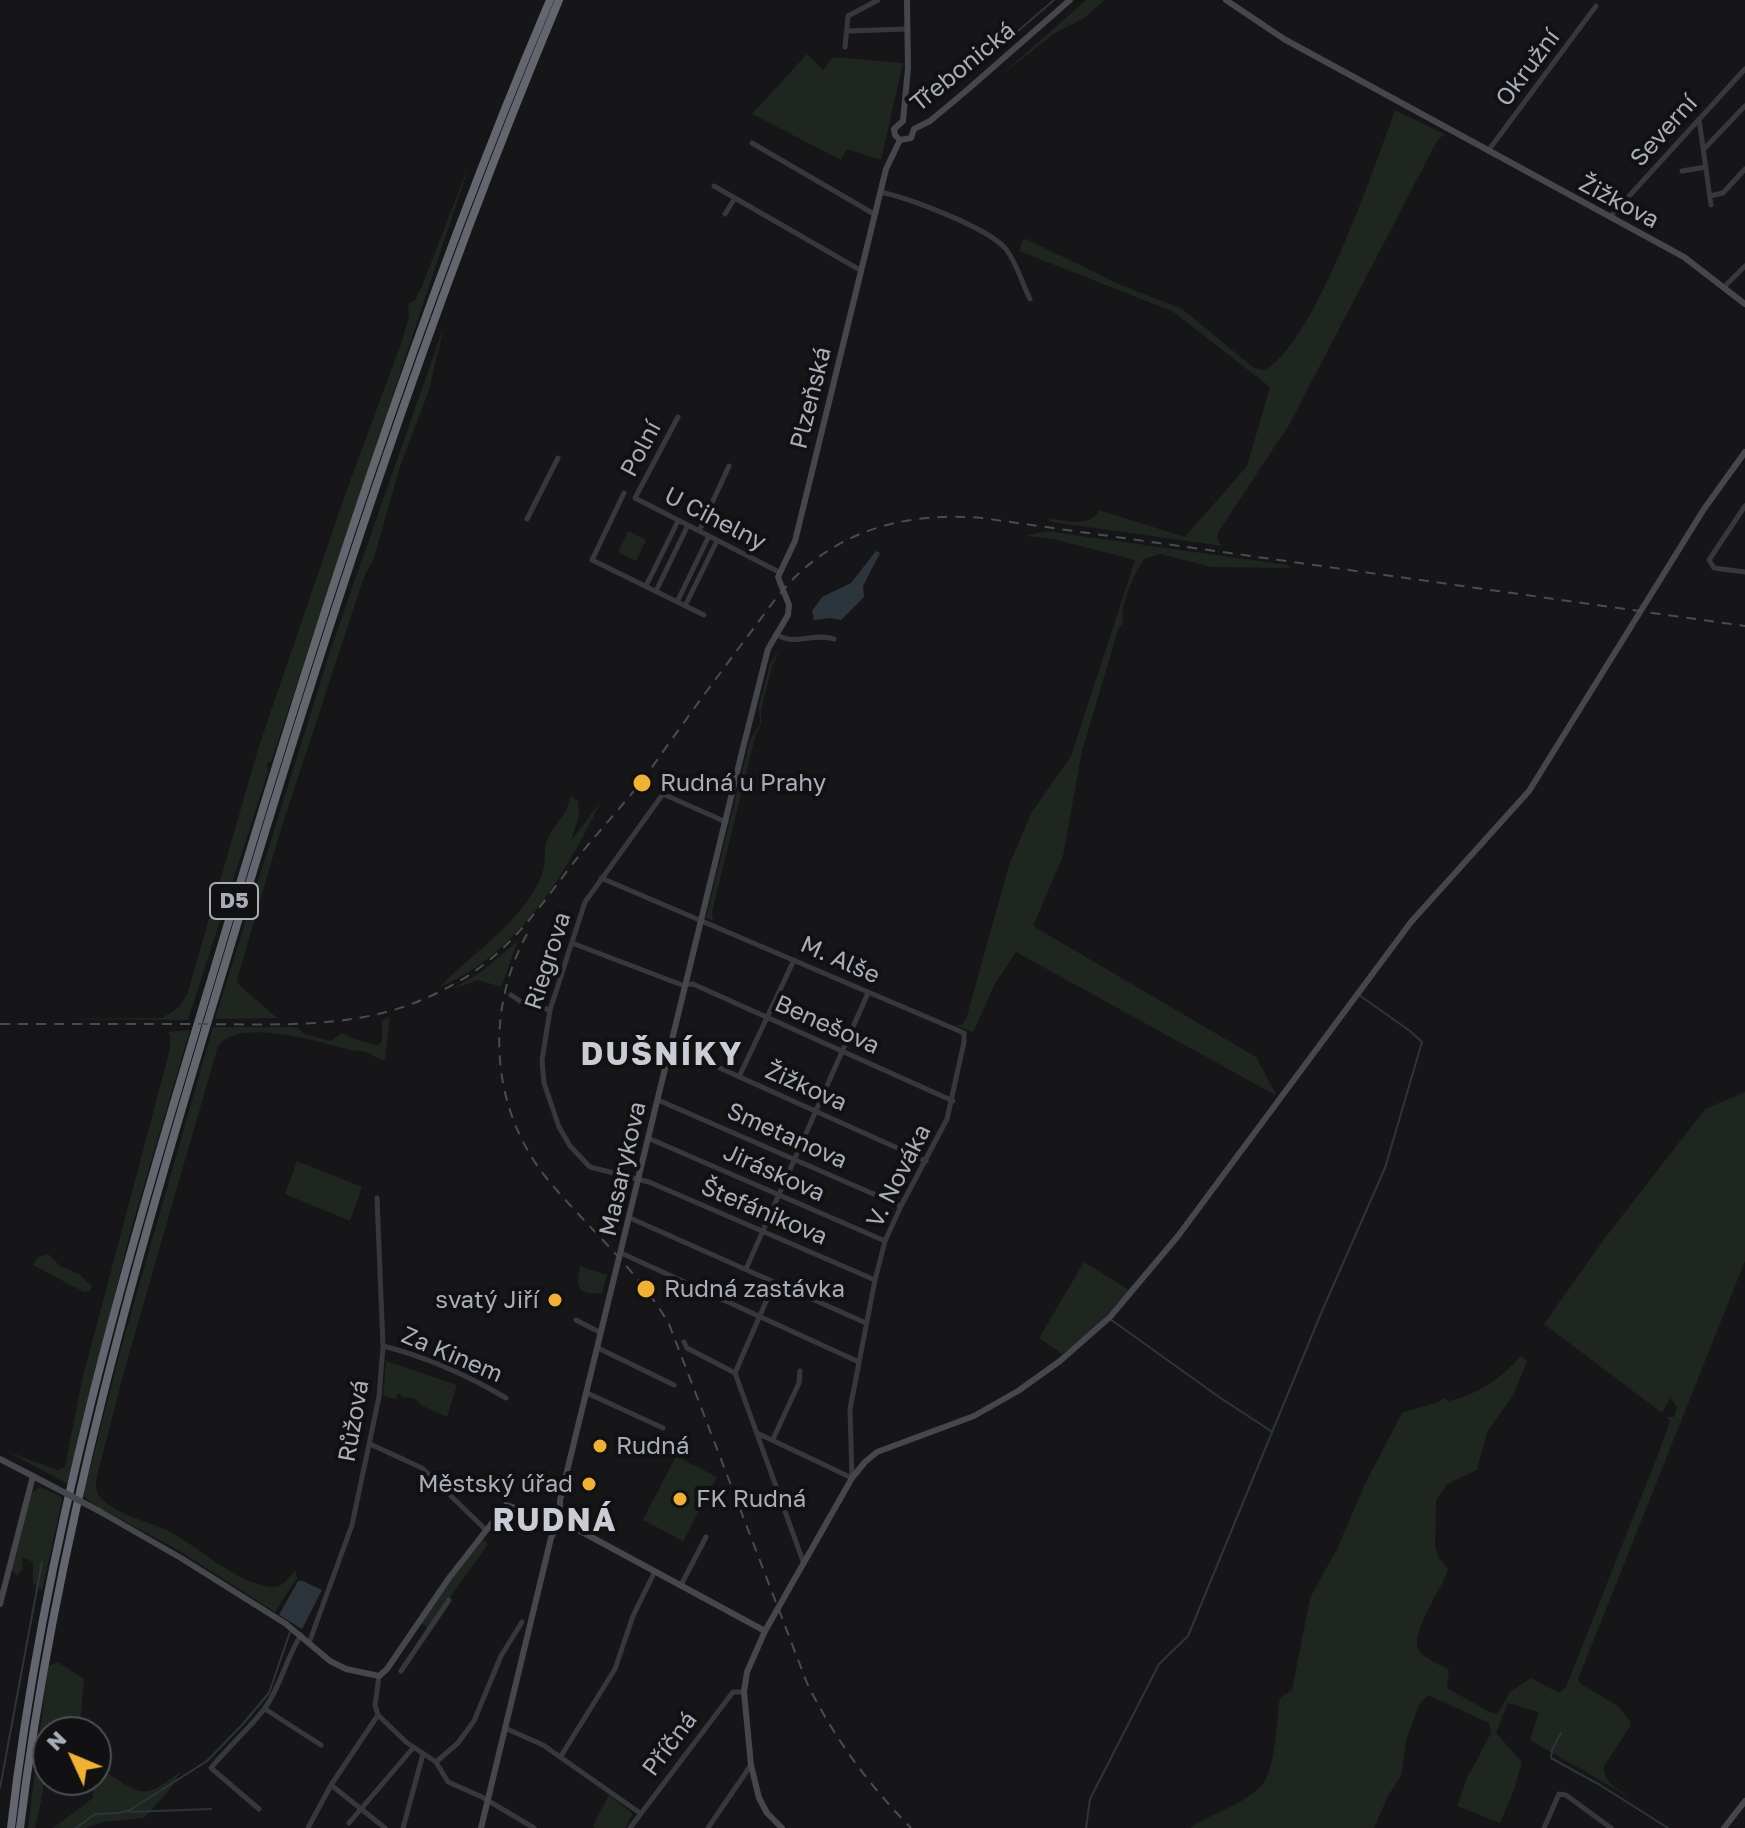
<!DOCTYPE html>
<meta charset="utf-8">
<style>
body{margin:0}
#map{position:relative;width:1745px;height:1828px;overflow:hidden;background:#161618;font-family:"Golos Text",sans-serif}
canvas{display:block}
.north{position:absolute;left:32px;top:1716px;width:80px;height:80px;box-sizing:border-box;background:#111113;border:2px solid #4d4f55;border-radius:50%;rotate:314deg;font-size:22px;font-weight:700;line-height:32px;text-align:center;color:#a8adb8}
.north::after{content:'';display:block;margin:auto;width:28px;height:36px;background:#f2b134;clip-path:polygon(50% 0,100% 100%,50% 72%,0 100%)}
</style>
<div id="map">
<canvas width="1745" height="1828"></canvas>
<div class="north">N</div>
</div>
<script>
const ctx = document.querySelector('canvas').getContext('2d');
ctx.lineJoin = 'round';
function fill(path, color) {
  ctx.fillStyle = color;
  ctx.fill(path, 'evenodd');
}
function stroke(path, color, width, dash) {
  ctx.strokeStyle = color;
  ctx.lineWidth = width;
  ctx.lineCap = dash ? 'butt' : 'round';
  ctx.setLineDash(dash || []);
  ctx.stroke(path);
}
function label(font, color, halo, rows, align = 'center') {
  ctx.font = font + ' "Golos Text",sans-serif';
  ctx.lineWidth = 8;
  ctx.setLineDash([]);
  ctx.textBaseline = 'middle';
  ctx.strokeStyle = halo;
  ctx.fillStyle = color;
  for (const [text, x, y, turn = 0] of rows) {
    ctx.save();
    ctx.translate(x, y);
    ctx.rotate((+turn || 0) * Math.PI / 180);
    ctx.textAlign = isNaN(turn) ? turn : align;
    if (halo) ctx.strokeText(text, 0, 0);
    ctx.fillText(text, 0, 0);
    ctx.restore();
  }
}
const green = new Path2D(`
 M1086,0H1105L1084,18L1055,33L999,77Z
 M807,54L823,70L833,57L903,63L881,160L847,149L841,160L752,114Z
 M1395,110L1446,135L1442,136L1437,141L1289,425L1219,531L1217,539L1222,546L1052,522L1048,518C1064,520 1090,529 1099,510L1185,537L1247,466L1270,387L1172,311L1019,251L1023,240L1026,239L1121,285L1182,309L1254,368L1264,370C1314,346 1375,165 1395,110Z
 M471,160L271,762L267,763L268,772L188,1020L57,1019L162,1018L178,1008L187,995L259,746L346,492L402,341L409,317L408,304L415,300L422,286Z
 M444,326L429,390L400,467L374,558L364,577L281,829L237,980L240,986L277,1018L215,1019L332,645Z
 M628,531L646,540L636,561L618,552Z
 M1046,531L1287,565L1291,568L1212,567L1160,554L1144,559C1134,574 1119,607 1123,624L1119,627L1082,751L1063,856L1033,926L1256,1057L1277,1096L1016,952L996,982L973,1032L954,1025H962L967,1016L1009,865L1032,812L1071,756L1135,560L1053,539L1026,536Z
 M780,649L772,666L761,710V724L755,737L712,912L713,921L706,918L750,740L760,724L759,705L770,664Z
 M570,796L578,801L579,815L571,841L601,801C566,874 518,954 440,987C474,951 520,924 541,877C547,864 543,852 547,840C553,823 567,818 570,796Z
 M518,941L501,987L478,980L453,989L481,972Z
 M390,1017L385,1060C376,1059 375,1056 368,1053C362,1050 356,1051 350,1050C319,1042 239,1017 218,1046L125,1368L97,1476C95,1485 95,1492 102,1499C122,1518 151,1521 174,1534C201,1550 240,1584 271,1587C283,1588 288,1578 295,1570L297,1578L275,1612L178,1550L96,1506L83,1496L122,1345L213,1027H297L305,1034L331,1041L342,1033L351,1038L377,1045L382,1042V1020Z
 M190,1030L130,1233L68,1484L6,1451L57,1470L65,1467L82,1380L170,1049V1034L167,1032Z
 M1745,1092V1261L1578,1679L1581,1684L1618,1706L1631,1722L1629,1728L1604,1766C1603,1783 1619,1789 1631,1798L1530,1740L1539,1712L1508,1703L1496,1733L1522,1762L1514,1790L1500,1823L1457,1806L1467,1778L1491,1733L1489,1723L1428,1695L1419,1705L1407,1737L1401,1776L1388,1796L1374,1828H1190C1212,1812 1243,1806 1262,1785C1276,1769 1276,1720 1280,1698L1292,1690L1310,1598L1337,1549L1364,1486L1402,1413L1441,1401L1442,1398L1449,1401C1479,1394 1500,1379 1521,1356L1527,1361L1513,1396L1487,1432L1477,1470L1447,1484L1436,1500L1435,1546L1439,1558L1448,1569C1442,1591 1404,1638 1422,1654C1429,1660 1440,1665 1449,1670L1447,1688L1490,1712L1497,1714L1511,1691L1531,1678L1559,1693L1566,1687L1659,1452L1670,1421L1667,1417H1674L1677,1407L1670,1398L1662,1413L1544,1324L1605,1238L1705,1109Z
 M297,1161L362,1187L350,1221L285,1194Z
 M48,1254L60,1266L79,1274L92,1286L90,1291L84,1292L33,1265L38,1257Z
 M1084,1262L1129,1290L1096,1327L1062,1354L1039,1338Z
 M580,1266L607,1275L602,1293C578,1295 575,1288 580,1266Z
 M386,1361L457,1385L447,1417L421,1405L414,1398L403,1397L399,1393L395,1399L383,1396Z
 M676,1456L717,1477L683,1541L643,1520Z
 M40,1487L60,1496L62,1501L42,1591L33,1583V1562L22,1557L23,1569L17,1576L11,1570L31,1493Z
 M481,1538L488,1544L428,1628L420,1622Z
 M58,1662L84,1679L80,1724L70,1732H48C48,1764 43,1797 35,1828H28L48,1666Z
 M104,1771C142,1795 143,1801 181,1771L170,1789L144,1818L102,1822L86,1828H53L93,1798L92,1780H96V1775Z
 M609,1795L633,1814L625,1828H596L593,1826Z`);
const water = new Path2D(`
 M876,551L880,553L863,586L864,597L841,620L830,618L814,620L812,611L822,597L851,583Z
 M298,1581H303L322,1590L302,1629L279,1615Z`);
const stream = new Path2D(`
 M927,88L975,68L1054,0
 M1110,1319L1219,1397L1271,1431
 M1561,1733L1552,1750L1551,1758L1600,1785L1668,1828
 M0,1788L42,1562
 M128,1812L211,1809
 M76,1828L95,1814L118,1813L130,1810L207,1761L242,1725L269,1693L290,1632
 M1086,1828L1090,1799L1159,1664L1188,1636L1322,1311L1385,1168L1422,1042L1410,1031L1359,995`);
const street = new Path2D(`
 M848,31L907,29
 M845,47L848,16L878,0
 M1699,119L1711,205
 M752,143L874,214
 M1704,149L1745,106
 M1488,151L1596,6
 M1682,171L1706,167
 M714,186L860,270
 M880,192C909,198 986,227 1005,248C1016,261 1022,283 1030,299
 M1710,196L1723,193L1745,169
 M725,214L735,198
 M1610,217L1745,69
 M1724,287L1745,266
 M678,417L635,498L779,572
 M624,493L592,560L704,615
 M1745,506L1709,560L1714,568L1745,572
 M527,519L558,458
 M699,531L729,466
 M646,586L678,521
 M656,591L688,525
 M677,602L709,536
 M685,606L717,541
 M776,634C795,647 813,632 834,639
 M726,822L663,794L585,902L550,1010L542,1060L544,1083L559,1127L570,1146L590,1167L649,1182L875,1280
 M601,878L964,1033V1042L947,1119L901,1206L885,1241L875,1280L850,1409L852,1478L757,1433
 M572,943L682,985L693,984L953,1101
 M511,995L523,1003L550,1010
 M671,1046L926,1161
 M739,1077L794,960
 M658,1100L901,1206
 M648,1138L885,1241
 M630,1218L866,1323
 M621,1253L859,1362
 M746,1269L868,993
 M774,1283L735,1373L804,1564
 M576,1320L601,1333
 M684,1342L687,1348L735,1373
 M383,1346C427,1357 467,1375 506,1398
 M598,1348L674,1385
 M587,1393L663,1428
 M773,1439L799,1383L800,1371
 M370,1444L422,1468L485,1529
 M681,1585L706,1537
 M309,1643L352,1525L379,1397L383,1346L377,1198
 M401,1671L449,1600
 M379,1676L375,1705L378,1715L406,1742L436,1762L448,1782L482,1797L534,1828
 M265,1709L321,1745
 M505,1728L543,1745L640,1813
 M561,1756L615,1669L633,1616L655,1571
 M436,1762L458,1743L474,1721L501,1656L522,1622
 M331,1785L385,1828
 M259,1809L211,1768C228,1747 249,1729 265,1708C281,1686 286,1658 301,1635
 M349,1823L413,1748
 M308,1828L331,1785L378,1715
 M403,1828L423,1754
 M630,1828L733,1692H744
 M708,1828L751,1765
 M1544,1828L1559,1794L1566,1795L1611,1828`);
const secondary = new Path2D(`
 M1226,0L1284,39L1684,257L1745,304
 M903,121L908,68L907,0
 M914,129L930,121L966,91L1070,0
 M900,140L895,135L894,129L903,121
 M0,1459L52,1486
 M99,1511L181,1558L286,1624L330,1661L346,1669L379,1676L387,1669L449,1578L506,1505L538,1515L551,1526L556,1525
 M538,1515L552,1512L558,1515
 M559,1517L569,1525L765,1631
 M0,1604L33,1476
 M481,1828L551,1538L560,1520V1500L742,752L768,649L788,615L789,605L778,577L795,541L886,169L900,140L911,138L914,129
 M782,1828L767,1813L759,1798L751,1765L744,1692L747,1672L765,1631L852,1478L865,1462L877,1452L974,1416L1018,1391L1060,1361L1110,1317L1178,1236L1411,922L1529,791L1704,509L1745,452
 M1724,1828L1745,1801`);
const highway = new Path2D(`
 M11,1828C44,1536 129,1250 214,970C312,642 416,315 550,0
 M20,1828C56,1533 140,1245 226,961C323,636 428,312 559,0`);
const rail = new Path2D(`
 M527,934C484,1013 491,1110 548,1180C588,1228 637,1269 669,1324L807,1683C834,1738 868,1784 911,1828
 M0,1024C65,1024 129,1024 194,1024C277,1024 361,1031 437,993C502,962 529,921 571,866C598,831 630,799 655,763C683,723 712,684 741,645C758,623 774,599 793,579C845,527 912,512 982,518L1745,626`);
const secondaryBridge = new Path2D(`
 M52,1486L99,1511`);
const markers = [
 [642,783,10,"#f2b134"],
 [646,1289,10,"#f2b134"],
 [555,1300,8,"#f2b134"],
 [600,1446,8,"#f2b134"],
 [589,1484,8,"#f2b134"],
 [680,1499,8,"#f2b134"]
];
const shields = [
 [234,901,48]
];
const shieldNames = [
 ["D5",234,901]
];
const streetNames = [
 ["Třebonická",963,67,-39],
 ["Okružní",1528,68,-53],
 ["Severní",1664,131,-48],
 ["Žižkova",1619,202,28],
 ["Plzeňská",811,398,-76],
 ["Polní",641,449,-62],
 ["U Cihelny",715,519,27],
 ["M. Alše",840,960,24],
 ["Riegrova",548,961,-72],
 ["Benešova",827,1025,24],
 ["Žižkova",806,1087,24],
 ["Smetanova",787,1136,24],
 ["Masarykova",623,1169,-77],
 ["Jiráskova",774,1173,24],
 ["V. Nováka",899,1176,-63],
 ["Štefánikova",764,1212,23],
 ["Za Kinem",452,1355,23],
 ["Růžová",354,1421,-80],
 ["Příčná",670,1744,-53]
];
const poiNames = [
 ["Rudná u Prahy",660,783],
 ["Rudná zastávka",664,1289],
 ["svatý Jiří",539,1300,"right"],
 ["Rudná",616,1446],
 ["Městský úřad",573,1484,"right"],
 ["FK Rudná",696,1499]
];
const districtNames = [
 ["DUŠNÍKY",662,1055],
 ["RUDNÁ",555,1521]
];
fill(green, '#1e261f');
fill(water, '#2c353c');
stroke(stream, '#2c353c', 2);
stroke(street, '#37383d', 5);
stroke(secondary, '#45474d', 6);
stroke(highway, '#63666e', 8);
stroke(rail, '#4a4c52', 2, [10, 8]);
stroke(secondaryBridge, '#45474d', 6);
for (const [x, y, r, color] of markers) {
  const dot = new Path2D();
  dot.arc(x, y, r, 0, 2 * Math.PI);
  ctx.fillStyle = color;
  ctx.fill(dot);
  stroke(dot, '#111113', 3);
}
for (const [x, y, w] of shields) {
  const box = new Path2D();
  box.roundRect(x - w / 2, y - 18, w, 36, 6);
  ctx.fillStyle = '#111113';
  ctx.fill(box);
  stroke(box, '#a8adb8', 2);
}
label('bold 22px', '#a8adb8', null, shieldNames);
label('24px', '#a8adb8', '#111113', streetNames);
label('24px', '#a8adb8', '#111113', poiNames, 'left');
ctx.letterSpacing = '2px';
label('bold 32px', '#c9ccd4', '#111113', districtNames);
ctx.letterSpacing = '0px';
</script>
